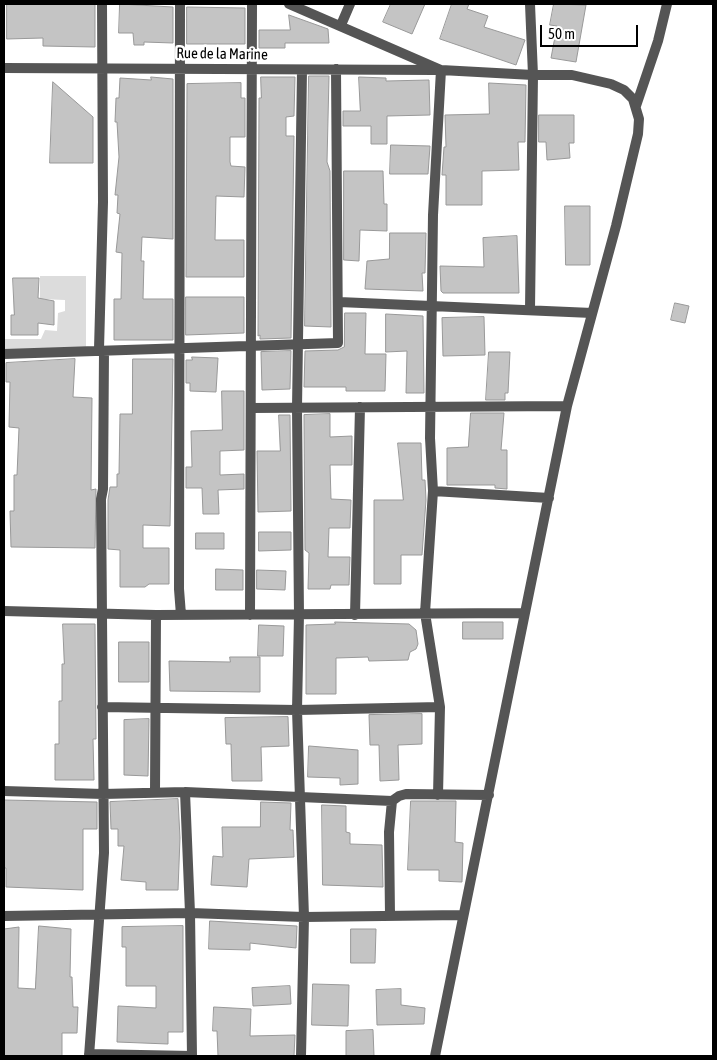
<!DOCTYPE html>
<style>
body{margin:0}
#map{position:relative;width:717px;height:1060px;overflow:hidden;background:#fff;font-family:"Asap Condensed",sans-serif}
canvas{display:block}
.frame{position:absolute;inset:0;border:5px solid #000;pointer-events:none}
.scale{position:absolute;left:540px;top:25px;width:98px;height:22px;box-sizing:border-box;border:2px solid #000;border-top:0;padding-left:6px;font-size:15px;line-height:18px;white-space:nowrap;color:#000;-webkit-text-stroke:4px #fff;paint-order:stroke}
</style>
<div id="map">
<canvas width="717" height="1060"></canvas>
<div class="frame"></div>
<div class="scale">50 m</div>
</div>
<script>
const ctx = document.querySelector('canvas').getContext('2d');
ctx.lineJoin = 'round';
function fill(path, color) {
  ctx.fillStyle = color;
  ctx.fill(path, 'evenodd');
}
function stroke(path, color, width, dash) {
  ctx.strokeStyle = color;
  ctx.lineWidth = width;
  ctx.lineCap = dash ? 'butt' : 'round';
  ctx.setLineDash(dash || []);
  ctx.stroke(path);
}
function label(font, color, halo, rows, align = 'center') {
  ctx.font = font + ' "Asap Condensed",sans-serif';
  ctx.lineWidth = 5;
  ctx.setLineDash([]);
  ctx.textBaseline = 'middle';
  ctx.strokeStyle = halo;
  ctx.fillStyle = color;
  for (const [text, x, y, turn = 0] of rows) {
    ctx.save();
    ctx.translate(x, y);
    ctx.rotate((+turn || 0) * Math.PI / 180);
    ctx.textAlign = isNaN(turn) ? turn : align;
    if (halo) ctx.strokeText(text, 0, 0);
    ctx.fillText(text, 0, 0);
    ctx.restore();
  }
}
const green = new Path2D(`
 M40,276H86V350L4,349V339H41L45,330L57,331L58,313L65,311V300L40,299Z`);
const building = new Path2D(`
 M7,4H95V47L43,46V38L7,39Z
 M120,4L173,7V43L144,42V45H134L133,33H119Z
 M391,4H425L412,34L383,22Z
 M452,4H469L467,9L488,16L484,27L525,40L516,65L440,39Z
 M554,4L586,5L576,62L551,58L557,26L550,25Z
 M187,7L245,8V44H187Z
 M289,15L328,29L329,43H285V48H259V30H290Z
 M309,76H329L327,162L330,171L331,327L305,326Z
 M151,77L173,79V239L142,237L141,261H144L143,299H173V340H114V299H121L122,253L116,252L120,214L117,213L118,195H115L119,157L117,122H115L116,98H119L120,78L151,80Z
 M261,77H295L294,116L286,117V136H294L291,338L260,339V335L258,336L259,98H261Z
 M359,77L386,78V81L429,80L430,115L387,116V144H371V126H343V111H360Z
 M53,82L93,117V163H50Z
 M241,83V98H245V137H230V162L231,166L245,167L244,197L216,196L215,240H244V277H186L187,84Z
 M489,83L526,85L525,142H518L519,170L482,171V205H446V175H442L444,147H446L445,115L489,114Z
 M539,115H574V143H569L570,158L547,160L546,142H539Z
 M391,145L430,146L428,174H390Z
 M344,171H383L384,204H387V231L360,230L359,261L344,260Z
 M565,206H590V265H566Z
 M390,233H426L425,273H422L423,291L365,289L367,261L389,259Z
 M517,236L519,293H443L441,291L440,266L484,267L483,238Z
 M13,278H39L38,298L54,301V325L38,323V335H11V315H14Z
 M186,297H244V333L186,335Z
 M675,303L689,306L685,323L671,320Z
 M345,313H366L365,354H386L385,391H346V387H304L305,351L338,350L344,347Z
 M386,314L423,316L424,393H406L407,351L386,352Z
 M484,317L485,355L443,356L442,318Z
 M291,351L290,389L262,390L261,352Z
 M489,352H510L508,393H505V400H486Z
 M192,357L218,358L216,392L190,391V383H186V360H192Z
 M75,359L73,397L92,398L91,490L96,489L95,548L11,547L10,511H14V475H17L19,428L9,427L10,382H6V363Z
 M133,359H173L170,526L143,525V548H169V584H149L145,587H120V550L108,549V500L110,487H117V474H119L120,414H132Z
 M222,391H244V450L220,451V475L244,474V489L218,490L219,514H203L202,488H186V467H192L191,431L222,430Z
 M471,413H504L501,450H507V489L495,488V485H447V448L468,447Z
 M330,414V437L352,436V465H330L331,499L351,500L350,528H329L328,557H350L349,585H331L330,589H308L309,553L305,550L304,415Z
 M279,415H290L291,511L258,512L257,451H280Z
 M398,443H421L422,480H425L426,500L422,555H401V584H374V500H403Z
 M259,532H291V550L259,551Z
 M196,533H224V549H196Z
 M216,569L243,570V590H216Z
 M257,570L286,571L285,590L257,589Z
 M335,622L409,624L416,630L418,644L416,649L410,652L408,660L369,661L368,657L336,658V694H306V625L335,624Z
 M463,622H503V639H463Z
 M63,624H95L96,739H93L94,780H55V744H59V701H62V664H64Z
 M259,625L284,626L283,656H258Z
 M119,642H149V682H119Z
 M230,657H260V692L170,691L169,661L230,662Z
 M422,714V744L398,745L399,780L380,781L379,745H370L369,715Z
 M288,717L289,746L261,747L262,781H232L231,744H226L225,718Z
 M149,719L148,776L124,775V720Z
 M309,746L358,750V784L340,785V778L308,777Z
 M178,799L180,838L178,890H146V882L121,880L124,846H118V829H111L110,802Z
 M4,800L97,802V829H83V890L6,887V868H4Z
 M411,801H456L455,842L463,843L462,882L439,881V870H408Z
 M261,802L291,803L290,830H293L294,857L249,859L247,887L211,885L213,856L223,857L222,827H260Z
 M322,805L346,806V832L350,833V844L382,845L383,887L323,885Z
 M210,921L297,926L296,948L250,943V950L209,949Z
 M39,926L71,929L70,977H72L73,1007H78L77,1033H62V1056H4V929L19,927L18,988L35,989Z
 M183,926V1032H168V1044L117,1042L118,1006L156,1008V986H126V947H122V927Z
 M351,929H376L375,963H351Z
 M313,984L349,985L348,1026L312,1025Z
 M290,986L291,1004L253,1006L252,988Z
 M401,989V1005L425,1008L424,1024L377,1025L376,990Z
 M214,1007L251,1009L250,1036L295,1035L294,1056H218L217,1031H213Z
 M373,1030L374,1056H346V1031Z`);
const minor = new Path2D(`
 M180,4L179,589L181,615
 M289,4L441,70L533,75H572L611,84L624,90L633,99L639,119L638,134L616,226L567,406L435,1056
 M530,4L533,75L530,309
 M341,25L350,4
 M4,68L435,70
 M636,106L658,41L667,4
 M339,302L592,313
 M4,354L338,343L336,69
 M251,408L567,406
 M433,491L549,498
 M4,611L156,615L524,613
 M250,615L252,4
 M355,615L360,407
 M102,707L297,710L440,707
 M4,791L103,794L185,792L392,801
 M155,792L156,615
 M185,792L190,913L192,1056
 M438,795L440,707L425,613L433,491L430,438L433,215L441,70
 M390,915L389,832L392,801L399,796L406,794L489,795
 M4,916L190,913L304,917L462,915
 M89,1054L192,1056
 M89,1056L104,853L101,499L103,489L104,351L99,349L103,202L102,4
 M301,1056L304,917L297,710L299,615L297,408L302,70`);
const streetNames = [
 ["Rue de la Marine",222,54,1]
];
fill(green, '#dcdcdc');
fill(building, '#c4c4c4');
stroke(building, '#999', 1);
stroke(minor, '#555', 10);
label('15px', '#000', '#fff', streetNames);
</script>
